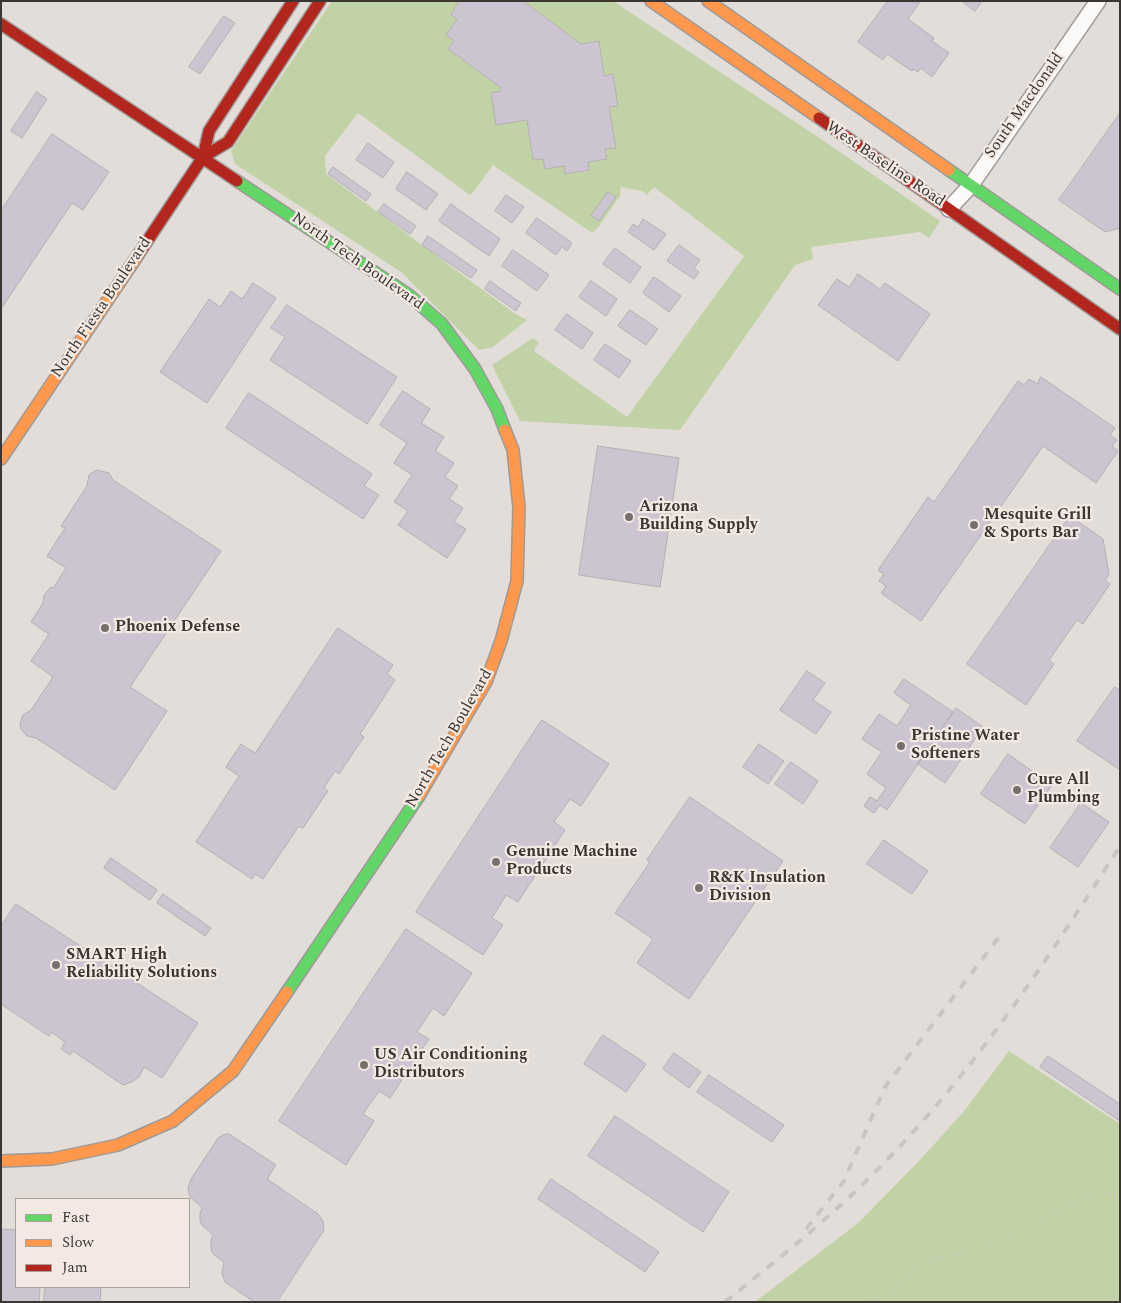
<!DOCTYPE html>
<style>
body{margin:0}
#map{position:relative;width:1121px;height:1303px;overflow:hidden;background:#e2ddd9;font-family:Spectral,serif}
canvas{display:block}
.frame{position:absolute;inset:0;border:2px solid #3a3633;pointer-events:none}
.legend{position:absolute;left:15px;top:1198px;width:175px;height:90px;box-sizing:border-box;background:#f3e9e2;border:1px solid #a9a19c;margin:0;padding:6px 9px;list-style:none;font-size:15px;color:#3a3633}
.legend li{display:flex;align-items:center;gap:10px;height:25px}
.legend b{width:25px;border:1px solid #a9a19c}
</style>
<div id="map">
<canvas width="1121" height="1303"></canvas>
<div class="frame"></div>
<ul class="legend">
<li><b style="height:6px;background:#63d668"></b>Fast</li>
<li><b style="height:6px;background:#ff974d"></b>Slow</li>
<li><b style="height:6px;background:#b3261e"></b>Jam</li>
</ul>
</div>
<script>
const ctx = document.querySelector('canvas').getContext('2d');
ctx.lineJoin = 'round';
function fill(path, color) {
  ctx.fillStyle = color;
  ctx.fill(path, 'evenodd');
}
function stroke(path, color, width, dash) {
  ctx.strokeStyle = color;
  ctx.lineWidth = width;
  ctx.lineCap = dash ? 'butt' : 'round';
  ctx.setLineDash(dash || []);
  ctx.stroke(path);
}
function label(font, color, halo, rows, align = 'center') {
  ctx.font = font + ' Spectral,serif';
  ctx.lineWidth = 4.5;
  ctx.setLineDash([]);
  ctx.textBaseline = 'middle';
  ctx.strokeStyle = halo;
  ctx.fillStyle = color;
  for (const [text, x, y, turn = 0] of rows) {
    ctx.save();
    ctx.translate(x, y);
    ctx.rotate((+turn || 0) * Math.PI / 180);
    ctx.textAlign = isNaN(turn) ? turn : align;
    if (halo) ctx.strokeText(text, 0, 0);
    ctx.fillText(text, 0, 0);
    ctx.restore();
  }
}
const green = new Path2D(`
 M332,1H460L451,15L457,19L446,35L454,41L448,49L500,87L496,125L527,120L533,160L543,159L564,166L565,174L589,171L588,162L606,159L605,149L615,148L609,107L618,106L613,75L604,76L599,42L581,44L523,1H613L824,141L940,221L929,238L920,232L811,247L813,259L795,265L680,430L520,421L492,365L533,338L539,342L534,351L627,417L744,256L654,187L647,195L642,191L621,187L620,196L597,229L592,233L493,165L475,190L470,195L358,113L325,156L326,174L514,313L527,320L493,347L479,350L401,272L235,164L231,151Z
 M1009,1051L1120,1124V1302H755L858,1223L919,1161L965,1110Z`);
const building = new Path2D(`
 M460,1H523L581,44L599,41L604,76L613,74L618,106L609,107L616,148L605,149L607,159L588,162L589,170L565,174L564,166L545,169L543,159L533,160L527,120L496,125L491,93L501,91L500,87L448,49L454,41L446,35L457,19L451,15Z
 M888,1L920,2L908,19L934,38L932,41L949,53L932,77L921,68L918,72L913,69L912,71L887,54L883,60L858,42Z
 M962,1H982L975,11Z
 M224,16L235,23L200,74L189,67Z
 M37,92L47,99L22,138L11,131Z
 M1120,113V228L1105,232L1059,200Z
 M52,134L109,172L83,210L72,203L1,309V211Z
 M368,143L394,162L383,178L356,160Z
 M333,167L371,194L366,201L328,174Z
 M407,172L438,194L426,210L396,189Z
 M608,192L616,197L599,221L591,216Z
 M506,195L524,207L512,223L495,211Z
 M384,204L416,226L410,234L378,212Z
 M451,204L500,239L489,256L439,221Z
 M537,218L572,243L567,251L562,247L556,255L526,233Z
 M643,219L666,234L654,250L628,232L633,224L638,227Z
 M428,236L477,270L471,278L422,245Z
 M679,245L700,260L694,268L699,272L694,279L667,261Z
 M615,248L641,267L630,283L603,264Z
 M513,250L549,275L537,291L502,266Z
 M858,274L880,289L885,283L930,314L898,361L818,305L837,279L849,287Z
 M654,277L681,296L669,312L643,293Z
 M490,281L521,303L516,311L485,289Z
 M591,281L617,299L606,316L579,297Z
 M253,283L276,298L207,403L160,372L209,299L220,307L231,291L242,299Z
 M287,305L397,377L367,424L270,360L285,337L271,328Z
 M630,310L658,329L646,345L618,326Z
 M567,314L593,333L582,349L555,330Z
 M605,344L631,361L619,378L594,360Z
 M1041,377L1115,428L1110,435L1117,440L1112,446L1118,451L1096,483L1043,446L921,621L881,593L886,586L879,581L884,574L878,570L928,497L934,502L1018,381L1024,385L1029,379L1037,384Z
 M403,391L430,409L421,423L444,437L435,451L454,463L445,477L458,486L449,499L463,508L454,522L466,529L447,558L398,525L408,511L394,502L412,475L394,463L407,443L380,425Z
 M249,393L372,474L364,486L379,495L363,519L226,428Z
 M598,446L679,458L660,587L579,575Z
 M97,470L109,473L113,480L221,551L130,687L167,711L115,790L36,738L27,736L21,729L20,724L23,715L31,710L53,677L31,661L49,634L31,622L43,603L44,595L50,588L54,587L66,568L47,556L65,528L61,526L87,486L89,475Z
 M1070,516L1103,539L1109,574L1105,580L1110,584L1083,624L1077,620L1049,660L1054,664L1026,705L967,664Z
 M338,628L393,665L387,674L395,680L360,734L364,737L339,774L335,771L324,788L328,791L303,828L299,826L263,879L255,874L252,879L196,842L239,776L226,767L241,744L255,753Z
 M807,671L825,683L813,700L831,712L816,734L780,710Z
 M904,679L953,712L887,810L880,805L874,813L864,806L870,797L877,801L886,788L867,774L882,752L862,739L879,714L897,726L911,705L894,693Z
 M1115,687L1120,691V770L1077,741Z
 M956,708L983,727L945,783L918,764Z
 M542,720L609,764L581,806L570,799L554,822L565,830L518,902L506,895L492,918L503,925L483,955L416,912Z
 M759,744L784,761L768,784L743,767Z
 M1008,754L1052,785L1025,824L981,794Z
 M791,762L818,781L803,804L775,784Z
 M690,797L783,861L689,999L637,963L653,939L615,913L650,862L647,860Z
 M1081,803L1109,822L1078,867L1050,848Z
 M884,840L928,871L912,894L867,864Z
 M111,858L157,890L150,900L104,868Z
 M163,894L211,928L205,936L157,903Z
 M16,904L198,1023L162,1078L144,1067L139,1077L132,1082L123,1085L73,1051L70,1055L61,1049L65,1042L51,1032L49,1036L1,1004V926Z
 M406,929L472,973L444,1016L433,1008L417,1032L429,1039L390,1098L379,1091L363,1114L374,1121L346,1165L279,1121Z
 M603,1035L646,1064L626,1092L584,1064Z
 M674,1053L701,1072L689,1088L663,1069Z
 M1048,1056L1120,1104V1121L1040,1067Z
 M709,1075L784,1125L772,1142L697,1092Z
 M615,1116L729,1192L703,1232L588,1156Z
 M229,1134L276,1165L267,1179L318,1214L323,1221L324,1230L277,1302H254L225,1282L222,1273L224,1262L213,1254L211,1249V1240L213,1235L202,1225L200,1220V1214L202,1207L191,1198L189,1194L188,1188L191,1179L218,1138L223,1135Z
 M551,1179L659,1252L645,1272L538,1199Z
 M2,1229L16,1230V1287H40L39,1302H1Z
 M45,1287H101L100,1302H44Z`);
const path = new Path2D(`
 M867,1302L884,1296L926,1261L999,1243L1088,1196L1120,1192`);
const street = new Path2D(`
 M949,209L971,185L1098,1`);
const fast = new Path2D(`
 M949,170L1120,289
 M237,181L409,295L442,324L475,369L497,409L505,430
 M287,992L419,796`);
const slow = new Path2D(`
 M651,1L819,118
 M708,1L949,170
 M1,459L138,255
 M419,796L486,682L501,641L517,581L519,507L513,450L505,430
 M1,1161L52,1159L118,1145L173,1121L233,1071L287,992`);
const jam = new Path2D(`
 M1,24L237,181
 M819,118L1120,329
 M203,157L228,142L320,1
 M138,255L203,157L209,131L293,1`);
const rail = new Path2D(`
 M806,1229L844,1181L885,1087L999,937
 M725,1302C777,1260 830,1218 877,1170C973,1074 1047,960 1120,846`);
const markers = [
 [629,517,5,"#75706d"],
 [974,525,5,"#75706d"],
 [105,628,5,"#75706d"],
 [901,746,5,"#75706d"],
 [1017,790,5,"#75706d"],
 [496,862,5,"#75706d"],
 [699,888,5,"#75706d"],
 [56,965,5,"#75706d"],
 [364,1065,5,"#75706d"]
];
const streetNames = [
 ["South Macdonald",1025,106,-55],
 ["West Baseline Road",885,165,34],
 ["North Tech Boulevard",357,262,35],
 ["North Fiesta Boulevard",102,308,-56],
 ["North Tech Boulevard",450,739,-60]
];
const poiNames = [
 ["Arizona",639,508],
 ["Building Supply",639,526],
 ["Mesquite Grill",984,516],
 ["& Sports Bar",984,534],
 ["Phoenix Defense",115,628],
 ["Pristine Water",911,737],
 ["Softeners",911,755],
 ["Cure All",1027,781],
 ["Plumbing",1027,799],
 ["Genuine Machine",506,853],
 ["Products",506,871],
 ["R&K Insulation",709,879],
 ["Division",709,897],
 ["SMART High",66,956],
 ["Reliability Solutions",66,974],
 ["US Air Conditioning",374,1056],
 ["Distributors",374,1074]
];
fill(green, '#c1d3a6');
fill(building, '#cdc4d2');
stroke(building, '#b2afaf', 1);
stroke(street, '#9e9a98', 18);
stroke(fast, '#9e9a98', 14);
stroke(slow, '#9e9a98', 14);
stroke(jam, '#9e9a98', 14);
stroke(path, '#c1bfbf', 2.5, [1, 4]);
stroke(street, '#fbfaf9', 15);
stroke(fast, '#63d668', 11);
stroke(slow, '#ff974d', 11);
stroke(jam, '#b3261e', 11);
stroke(rail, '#c8c6c5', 4, [9, 9]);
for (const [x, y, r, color] of markers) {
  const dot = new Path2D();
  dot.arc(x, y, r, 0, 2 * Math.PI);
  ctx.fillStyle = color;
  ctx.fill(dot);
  stroke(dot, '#f3e9e2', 2);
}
label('16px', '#3a3633', '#f3e9e2', streetNames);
label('bold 16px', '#3a3633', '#f3e9e2', poiNames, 'left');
</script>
